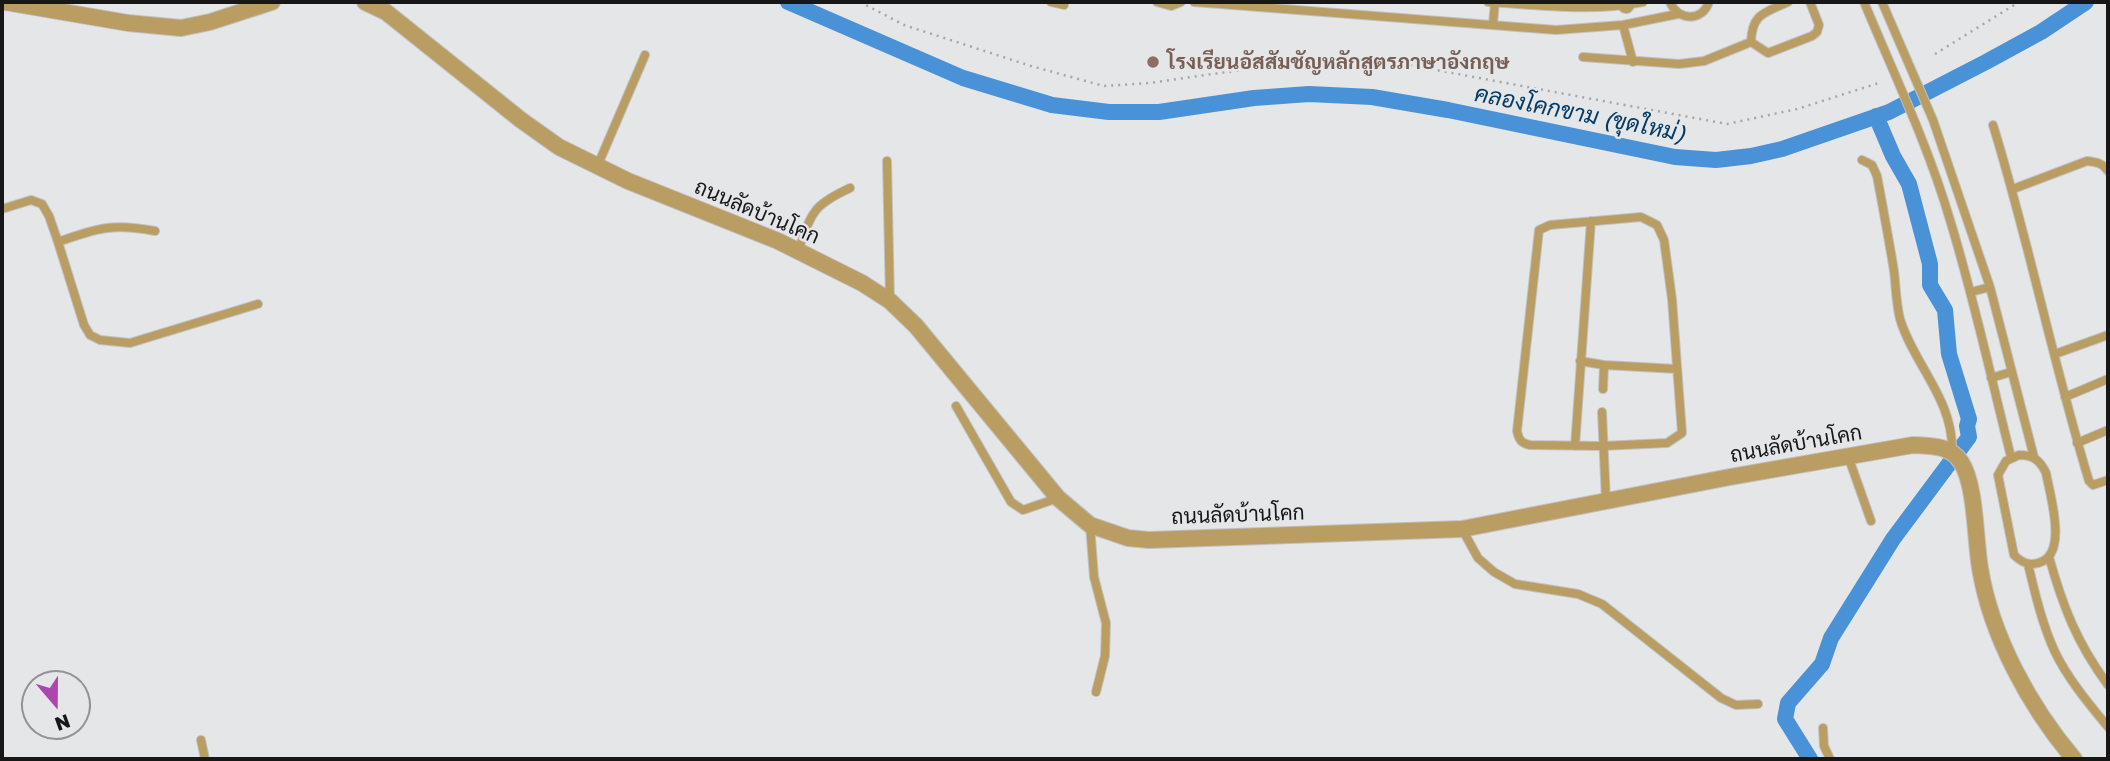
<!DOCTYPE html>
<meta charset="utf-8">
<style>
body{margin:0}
#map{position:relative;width:2110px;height:761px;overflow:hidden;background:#e5e6e8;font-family:"Golos Text",sans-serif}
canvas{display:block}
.frame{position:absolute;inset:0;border:4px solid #171718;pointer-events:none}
.north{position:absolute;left:21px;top:670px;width:70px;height:70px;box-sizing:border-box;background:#e5e6e8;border:2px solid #939395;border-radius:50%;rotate:160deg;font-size:19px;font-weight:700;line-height:28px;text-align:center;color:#171718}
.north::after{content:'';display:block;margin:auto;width:24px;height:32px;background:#ab47ad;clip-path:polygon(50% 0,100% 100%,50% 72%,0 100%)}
</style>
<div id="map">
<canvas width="2110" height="761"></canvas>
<div class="frame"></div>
<div class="north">N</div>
</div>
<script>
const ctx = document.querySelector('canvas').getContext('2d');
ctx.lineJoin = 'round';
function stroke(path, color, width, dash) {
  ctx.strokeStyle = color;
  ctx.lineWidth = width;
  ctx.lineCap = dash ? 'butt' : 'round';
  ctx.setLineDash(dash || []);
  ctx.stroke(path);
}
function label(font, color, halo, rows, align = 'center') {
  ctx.font = font + ' "Golos Text",Sarabun,sans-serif';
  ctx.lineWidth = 5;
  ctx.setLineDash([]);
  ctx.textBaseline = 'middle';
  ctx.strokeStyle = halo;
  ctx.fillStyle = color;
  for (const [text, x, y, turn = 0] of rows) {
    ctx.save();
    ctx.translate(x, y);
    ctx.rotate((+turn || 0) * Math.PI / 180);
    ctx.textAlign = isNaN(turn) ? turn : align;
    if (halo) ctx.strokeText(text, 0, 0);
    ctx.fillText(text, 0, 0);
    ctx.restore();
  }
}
const canal = new Path2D(`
 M788,2L963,78L1052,105L1109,112H1159L1254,98L1309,94L1372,97L1448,110L1675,157L1716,160L1751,156L1782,149L1889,112L1986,62L2041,32L2086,2
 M1810,759L1785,719L1788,703L1822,664L1831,638L1893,539L1969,437L1967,426L1969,419L1949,354L1945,310L1930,285V264L1909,184L1893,156L1876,116`);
const path = new Path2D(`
 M860,2L904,25L1031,66L1104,86L1149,83L1312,60L1393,62L1727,124L1797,109L1879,83
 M1935,54L2019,2`);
const lane = new Path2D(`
 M1051,2L1064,5
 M1157,2L1171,6L1181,2
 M1194,2L1556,30L1623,25L1678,14
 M1488,2C1539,5 1592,12 1643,2
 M1670,2C1678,21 1702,22 1709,2
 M1864,2C1894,74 1928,145 1950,220C1974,298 1991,378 2011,457
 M1882,2L1933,120L1990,287L2034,457
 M1493,24L1495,2
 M1623,25L1633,62
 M1751,42L1768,53L1812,36L1817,32L1819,25L1810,2
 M1751,42C1752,13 1765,13 1788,2
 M1583,57L1679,64L1704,61L1751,42
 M1993,125C2029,242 2053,363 2089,481L2093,485L2108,480
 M1862,160L1872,165L1877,176C1883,208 1889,240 1894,271C1896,288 1896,303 1900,319C1914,365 1954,400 1952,452
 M887,161L890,301
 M597,167L645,55
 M2013,189L2087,161C2096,162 2103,163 2108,171
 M2,209L31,200L42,204L49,216L58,242L84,325L90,335L100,340L130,343L258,304
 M1641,217L1657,225L1664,240L1672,299L1682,433L1667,443L1602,446L1530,445C1521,443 1519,440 1517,431L1539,230L1550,225Z
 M58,242C97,228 113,223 155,231
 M798,251C812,213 811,206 850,188
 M1971,292L1990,287
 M2055,354L2108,335
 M1580,361L1604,365L1677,369
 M1991,378L2011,372
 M1603,389L1604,365
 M2065,397L2108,379
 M956,406L1011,502L1023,510L1058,498
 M1602,412L1606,501
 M2077,443L2108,430
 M1575,446L1591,221
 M2019,455C2033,455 2040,460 2046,473C2050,495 2069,556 2038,563C2028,566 2021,562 2014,555L1998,475L2006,461Z
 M1848,456L1871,521
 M1090,525L1094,577L1106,623L1105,656L1096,692
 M1462,529L1478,558L1494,572L1515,584L1578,594L1602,604L1721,698L1736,705L1758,704
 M2049,557C2063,607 2077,643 2108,685
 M2028,564C2035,593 2042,624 2055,652C2068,679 2089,704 2108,727
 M1823,728L1824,746L1830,759
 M201,740L205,759`);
const street = new Path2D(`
 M5,2L128,23L181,28L210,22L272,2
 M365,2L386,12L521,120L559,147L628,181L778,241L862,283L890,301L916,326L1058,498L1090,525L1128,538L1149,540L1462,529L1730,477L1913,445C1931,446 1950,445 1961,462C1976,485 1975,539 1980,568C1991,636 2030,707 2074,759
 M1624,2L1626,5`);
const markers = [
 [1153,62,7,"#8d6e63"]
];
const educationNames = [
 ["โรงเรียนอัสสัมชัญหลักสูตรภาษาอังกฤษ",1167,62]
];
const streetNames = [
 ["ถนนลัดบ้านโคก",757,212,23],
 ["ถนนลัดบ้านโคก",1796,444,-10],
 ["ถนนลัดบ้านโคก",1238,515,-2]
];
const waterNames = [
 ["คลองโคกขาม (ขุดใหม่)",1580,114,11]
];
stroke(canal, '#4992d7', 16);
stroke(lane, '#c0c1c3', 10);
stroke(street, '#c0c1c3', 18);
stroke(path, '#a6a6a8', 2.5, [2, 5]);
stroke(lane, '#b99d62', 8);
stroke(street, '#b99d62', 16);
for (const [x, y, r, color] of markers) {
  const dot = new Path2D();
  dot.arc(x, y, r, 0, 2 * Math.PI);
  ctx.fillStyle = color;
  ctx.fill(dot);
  stroke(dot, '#e5e6e8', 2.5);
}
label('bold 21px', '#785e54', '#e5e6e8', educationNames, 'left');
label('21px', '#171718', '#e5e6e8', streetNames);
label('italic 23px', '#023b67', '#e5e6e8', waterNames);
</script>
